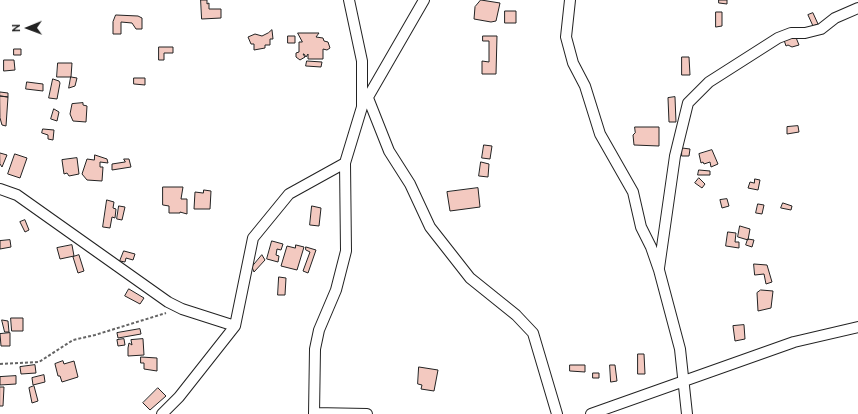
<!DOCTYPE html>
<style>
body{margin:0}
#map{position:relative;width:858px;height:414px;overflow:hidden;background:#fff;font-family:Ubuntu,sans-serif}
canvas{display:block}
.north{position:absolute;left:8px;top:8px;width:40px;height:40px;-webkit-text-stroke:3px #fff;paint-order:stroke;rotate:269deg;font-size:11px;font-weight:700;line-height:16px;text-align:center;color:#222}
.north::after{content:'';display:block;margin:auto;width:14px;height:18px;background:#222;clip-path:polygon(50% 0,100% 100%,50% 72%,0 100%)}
</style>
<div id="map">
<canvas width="858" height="414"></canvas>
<div class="north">N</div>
</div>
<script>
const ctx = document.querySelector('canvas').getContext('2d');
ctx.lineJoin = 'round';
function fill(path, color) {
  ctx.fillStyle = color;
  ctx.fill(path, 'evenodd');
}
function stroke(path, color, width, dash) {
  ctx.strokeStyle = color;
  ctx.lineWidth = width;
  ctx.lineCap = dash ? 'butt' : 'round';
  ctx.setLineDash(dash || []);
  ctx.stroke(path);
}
const building = new Path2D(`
 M201,0H207V4L209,3V9H221V18L202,19Z
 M481,0L500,3L496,21L491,22L474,19L475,7Z
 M719,0H727V4L719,3Z
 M505,11H516V23H505Z
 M716,12H722V26L716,27Z
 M813,13L818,24L813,26L808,15Z
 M116,15L138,16L142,18V29H136L132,23L121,22V34H113V22Z
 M272,30L273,39H270V45H265V48L254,50V44H251L248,37L255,34L262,36L268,33Z
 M298,33H319L316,37L323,38L324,41L328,42L330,48L327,50L323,49V59H308V54L306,57L304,54H303L305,57L300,60L296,57V53L299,52V42H302Z
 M795,35L799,45L792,47L788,45L786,46L784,40Z
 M288,36H295V43H288Z
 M483,36H497L496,74H482V61L489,62V41H483Z
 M159,47H173V53H164V60H159Z
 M14,49H21V55H14Z
 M682,57H689L690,75H682Z
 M4,60H14L15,70L4,71Z
 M307,61L322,62L321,67L306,66Z
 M58,63H72L71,77H57Z
 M71,77L77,78L75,86L69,88Z
 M134,78H145V85L134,84Z
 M53,79L59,81L60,83L57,99L49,98Z
 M27,82L43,84V91L26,89Z
 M0,92L8,93V97L0,96Z
 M0,96L8,97L6,126L2,125L0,118Z
 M675,97L676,122H669L668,98Z
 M83,103V105L87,106L86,122L73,121L70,114L72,104Z
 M54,109L59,112L57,121L51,119Z
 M798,126L799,132L787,134V127Z
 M635,127H659V146L634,145L633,135L635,133Z
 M43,129L54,130L53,140L48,139V135L42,133Z
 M484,145L492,146L490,159L482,158Z
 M682,148L690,149L689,156H682Z
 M712,150L718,164L711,167L710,162L704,164L703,162L701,163L699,154Z
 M0,153L7,155L2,167L0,164Z
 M15,154L27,158L20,178L8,174Z
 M95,155L107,159L108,163L100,162V167H103L102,181L87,180L82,174L87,159L94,160Z
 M77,158L79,174L69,176L67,173L64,174L62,160Z
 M124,159H129L131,167L112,170V164L125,162Z
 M481,162L489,164L488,177L479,176Z
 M699,170L710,171V175H698Z
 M699,178L705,184L702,188L695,183Z
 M755,179L760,180L758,190L748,188L750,182L754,183Z
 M163,187H183L181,199H187V214L180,212V213H169V206L163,205Z
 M478,188L480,207L450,211L447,192Z
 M204,190L211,191L210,209H194L195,192L203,193Z
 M727,199L729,206L722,208L720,200Z
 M107,200L114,202L113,208L116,209L115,218L112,217L110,228L103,227Z
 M783,203L792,206L791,210L781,208Z
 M758,204L764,205L762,214L756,213Z
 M119,206L125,207L122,220L117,219Z
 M312,206L321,208L319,226L310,225Z
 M25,220L29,230L25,232L20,222Z
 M740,226L750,229L748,240L738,237Z
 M728,232L736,233L735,242H739V248L726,246Z
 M748,239L754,240L752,247L746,245Z
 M10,240L11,247L0,249V241Z
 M272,241L283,244L281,250L277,249L276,255L279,256L278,262L267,259Z
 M72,245L74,256L60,259L57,248Z
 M296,245L304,247L297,270L281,266L287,246L295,248Z
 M306,247L316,250L308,273L303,271L310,252L306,250Z
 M124,251L135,254L133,260L126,258L125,262L120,261Z
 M79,255L84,271L78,273L73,257Z
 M262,255L265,260L254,272L252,267Z
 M754,264L767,265L772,282L766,284L764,274L755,275Z
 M279,277L286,278L285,295H278Z
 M129,289L144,298L140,304L125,296Z
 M761,290L773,291L771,308L758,311L757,293Z
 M11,318H23V331H12Z
 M2,320L8,321L9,332H5Z
 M744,325L745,339L735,341L733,326Z
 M140,329L141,334L118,338L117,333Z
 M10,333V346H1L0,334Z
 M124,339L125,345L118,346L117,340Z
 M143,339L144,355L128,356V348L129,343L132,345L131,340Z
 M638,354H644L645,374H638Z
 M141,357L157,358V371L144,369V363H141Z
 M63,361L64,364L74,361L78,377L62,382L60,376H58L55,364Z
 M35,365L36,373L21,374L20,367Z
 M570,365H585V372L570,371Z
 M610,365H615L617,381L611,382Z
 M419,367L438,370L434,391L421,389L422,385L418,384Z
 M593,373H599V378H593Z
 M44,375L45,382L33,385L32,378Z
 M16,376V384L0,385V377Z
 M34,386L38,401L32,403L29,388Z
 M0,387H4L3,406H0Z
 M158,388L166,396L150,410L143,403Z`);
const path = new Path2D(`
 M0,364L39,362L73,340L95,335L166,313`);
const street = new Path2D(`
 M570,0L566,37L573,63L585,86L600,134L633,192L641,227L651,247L659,270L680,349L687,414
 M368,98L389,151L410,184L430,227L470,278L516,315L533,333L557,414
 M364,104L424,0
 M0,189L17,195L168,302L182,309L235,326
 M659,268L675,156L688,103L709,82L778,38L791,33H805L821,29L835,18L858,8
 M314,413L367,414
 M162,414L179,397L235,326L253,238L289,194L345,163L362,107V61L349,0
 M314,414L315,349L319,330L336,290L346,251L345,163
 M591,414L794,342L858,327`);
fill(building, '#f3c9c0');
stroke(building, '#222', 1);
stroke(street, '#222', 12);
stroke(path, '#646464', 2, [3, 2]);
stroke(street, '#fff', 10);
</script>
